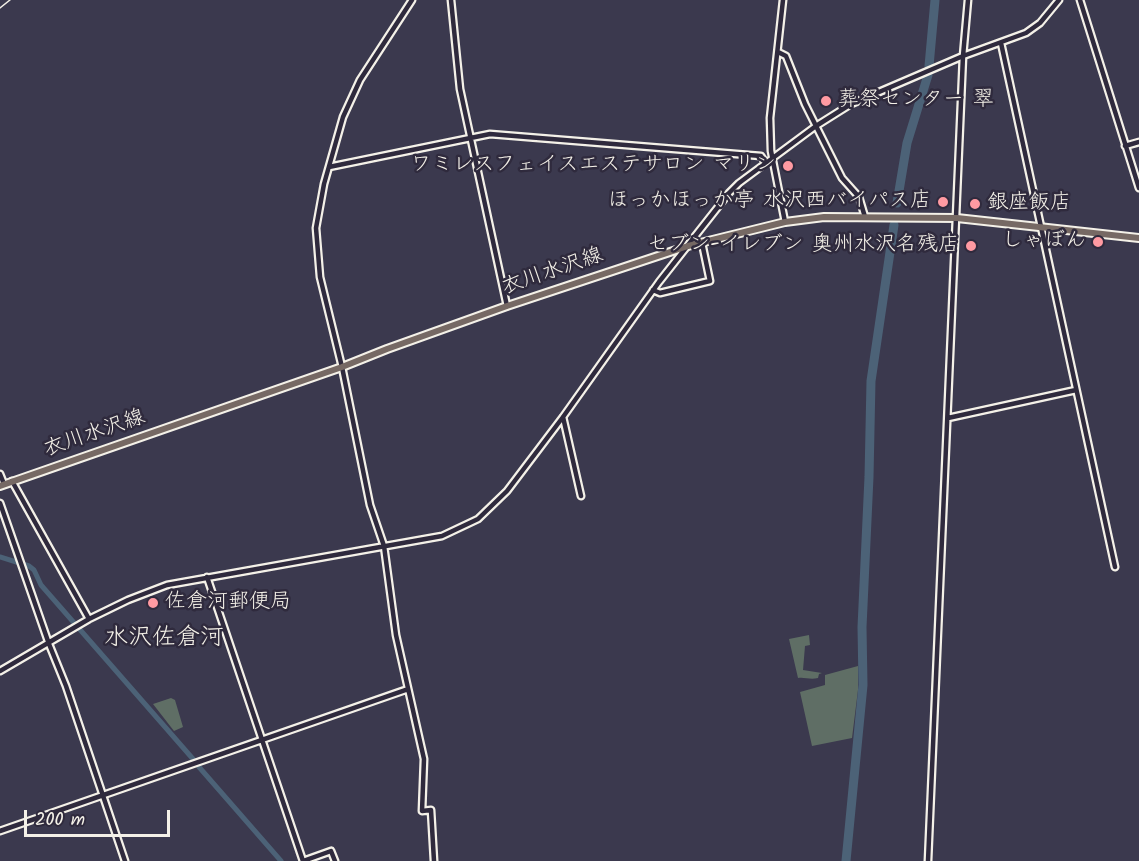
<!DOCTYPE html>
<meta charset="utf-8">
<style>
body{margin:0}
#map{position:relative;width:1139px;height:861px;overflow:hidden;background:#3b394e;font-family:Kalam,sans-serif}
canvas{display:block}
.scale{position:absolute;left:24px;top:810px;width:146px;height:27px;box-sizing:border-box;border:3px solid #f4f1e8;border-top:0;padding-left:8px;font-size:18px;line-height:21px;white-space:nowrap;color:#f4f1e8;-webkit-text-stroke:4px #2f2a3d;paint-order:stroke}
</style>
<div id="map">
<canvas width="1139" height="861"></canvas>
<div class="scale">200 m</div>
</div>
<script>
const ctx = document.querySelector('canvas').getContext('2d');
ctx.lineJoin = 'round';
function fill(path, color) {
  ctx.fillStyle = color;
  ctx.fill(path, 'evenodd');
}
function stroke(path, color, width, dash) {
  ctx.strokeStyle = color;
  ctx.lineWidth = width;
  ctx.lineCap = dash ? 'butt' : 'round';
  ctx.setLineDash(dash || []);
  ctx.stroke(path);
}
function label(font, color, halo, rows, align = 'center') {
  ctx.font = font + ' Kalam,"Klee One",sans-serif';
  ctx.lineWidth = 5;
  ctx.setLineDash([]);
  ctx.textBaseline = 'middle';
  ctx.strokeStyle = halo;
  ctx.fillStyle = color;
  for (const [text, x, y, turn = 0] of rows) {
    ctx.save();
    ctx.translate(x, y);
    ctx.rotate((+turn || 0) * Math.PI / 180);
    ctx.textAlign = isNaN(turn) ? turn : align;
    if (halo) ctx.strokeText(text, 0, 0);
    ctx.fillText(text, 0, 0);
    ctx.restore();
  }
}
const green = new Path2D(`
 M809,635L810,645L805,646L803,670L822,673L819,674L818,678C810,680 805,677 798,678L789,639Z
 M858,666V690L852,738L812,746L800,692L825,685V675Z
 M171,698L175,700L183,727L174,731L153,704Z`);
const canal = new Path2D(`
 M0,557L29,566L34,570L41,585L193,759
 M199,767L281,861`);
const river = new Path2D(`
 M929,66L935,0
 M897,203L907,143L928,75
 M846,861L863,685L862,627L869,477L871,381L894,225`);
const minor = new Path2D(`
 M412,0L360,80L343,117L324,184L316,228L320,277L342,367L370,505L384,546L396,635L424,759L422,811L431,810L434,861
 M451,0L460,89L507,306
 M783,0L770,118L771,151L785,222
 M1080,0L1139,188
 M1001,43L1115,567
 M778,52L786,56L805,104L842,178L859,197L865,217
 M1125,146L1139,142
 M329,167L490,134L761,156L765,162
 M653,290L660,293L710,281L702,243
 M563,417L581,496
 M948,418L1076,390
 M0,474L4,484
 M12,481L89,619
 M0,503L49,644L66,686L125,861
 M207,577L303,861
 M0,671L89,619L128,600L167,585L442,536L478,519L507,491L563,417L659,282L729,193L739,183L816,126L851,104L963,56L1026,33L1040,23L1059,0
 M0,831L408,689
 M303,861L331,851L335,861
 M928,861L963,56L968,0`);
const major = new Path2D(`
 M0,486L342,367L387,349L507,306L688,246L785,222L824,217L957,218L1139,238`);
const rail = new Path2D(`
 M0,8L10,0`);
const markers = [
 [826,101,6,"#ff9aa2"],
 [788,166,6,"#ff9aa2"],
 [943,202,6,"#ff9aa2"],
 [975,204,6,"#ff9aa2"],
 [1098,242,6,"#ff9aa2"],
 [971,246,6,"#ff9aa2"],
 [153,603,6,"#ff9aa2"]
];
const poiNames = [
 ["葬祭センター 翠",838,101,"left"],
 ["ワミレスフェイスエステサロン マリン",776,166],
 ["ほっかほっか亭 水沢西バイパス店",931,202],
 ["銀座飯店",987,204,"left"],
 ["しゃぼん",1086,242],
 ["セブン-イレブン 奥州水沢名残店",959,246],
 ["佐倉河郵便局",165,603,"left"]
];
const streetNames = [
 ["衣川水沢線",553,273,-19],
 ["衣川水沢線",95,435,-19]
];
const quarterNames = [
 ["水沢佐倉河",164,640]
];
fill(green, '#5f6e65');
stroke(canal, '#4c6277', 5);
stroke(river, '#4c6277', 9);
stroke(minor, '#f4f1e8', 9);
stroke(major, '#f4f1e8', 10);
stroke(minor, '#2f2a3d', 4.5);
stroke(major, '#766964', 6);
stroke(rail, '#f4f1e8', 1.5);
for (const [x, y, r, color] of markers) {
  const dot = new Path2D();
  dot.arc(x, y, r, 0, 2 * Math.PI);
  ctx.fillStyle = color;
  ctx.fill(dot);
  stroke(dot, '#2f2a3d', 2);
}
label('21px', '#f4f1e8', '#2f2a3d', poiNames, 'right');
label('21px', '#f4f1e8', '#2f2a3d', streetNames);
label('24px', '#f4f1e8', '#2f2a3d', quarterNames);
</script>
